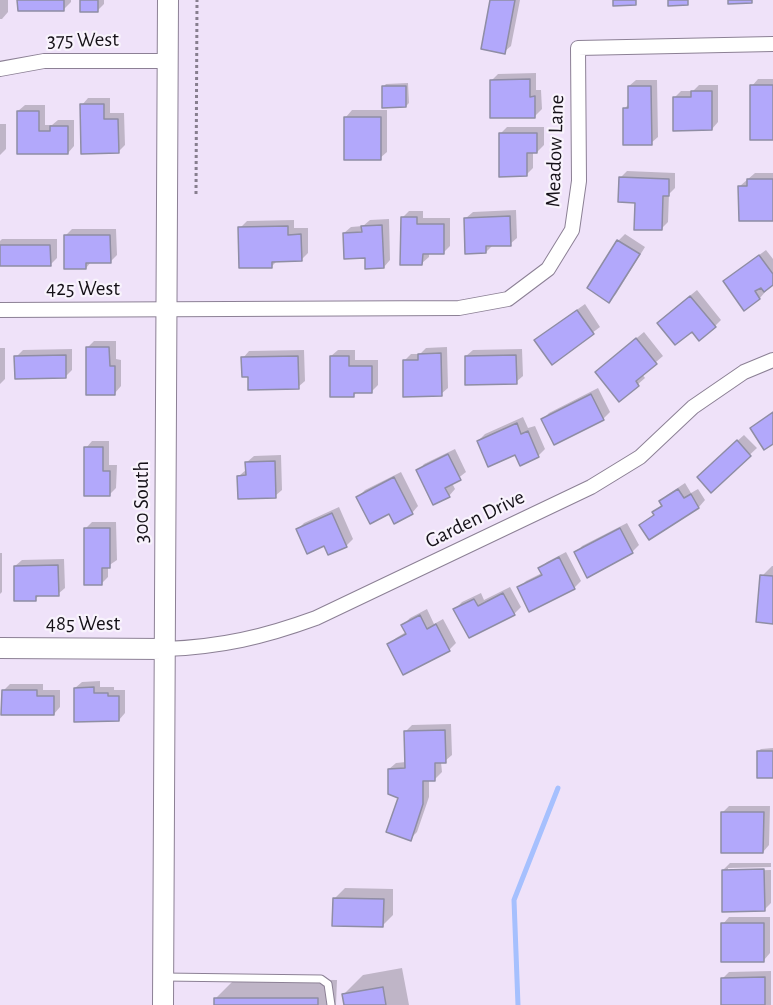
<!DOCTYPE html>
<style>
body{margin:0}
canvas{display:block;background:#efe2f9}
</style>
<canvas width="773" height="1005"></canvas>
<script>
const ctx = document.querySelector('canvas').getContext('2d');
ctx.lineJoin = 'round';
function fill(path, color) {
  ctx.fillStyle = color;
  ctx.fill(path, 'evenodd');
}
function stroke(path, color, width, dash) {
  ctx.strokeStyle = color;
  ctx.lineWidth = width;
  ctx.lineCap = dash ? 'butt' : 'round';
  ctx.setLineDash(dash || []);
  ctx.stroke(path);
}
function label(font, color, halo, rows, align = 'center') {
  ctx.font = font + ' "Alegreya Sans",sans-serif';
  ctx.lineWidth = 4.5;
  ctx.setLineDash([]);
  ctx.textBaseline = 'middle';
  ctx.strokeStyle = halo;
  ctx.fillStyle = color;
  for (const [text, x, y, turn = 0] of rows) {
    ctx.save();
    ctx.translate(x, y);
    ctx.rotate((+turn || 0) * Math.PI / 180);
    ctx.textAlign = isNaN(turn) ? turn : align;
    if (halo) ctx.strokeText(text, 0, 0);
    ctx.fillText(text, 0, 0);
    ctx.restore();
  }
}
const shadow = new Path2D(`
 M0,0H8V12L2,19H0Z
 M19,0H71V2L64,9Z
 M81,0H104V4L97,11Z
 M492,0H520L511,46L504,52Z
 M536,73V90H541L542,109L535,116L491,81L498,74Z
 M758,79H773V138L752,86Z
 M636,80H657L658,137L651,143L624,109L629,104V86Z
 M408,83L409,103L406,106L383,87L386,84Z
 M699,85H718V122L712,129L674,98L681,91H693Z
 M88,98H110V113H124L125,145L118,152L82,105Z
 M25,105H45V125H52L58,120H74V146L68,153H18V111Z
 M352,110H387V152L380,158L346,117Z
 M0,124H6V149L0,155Z
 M507,127H544V145L537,152H533V168L526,175L500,134Z
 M627,171L675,173V188L669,194L668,222L661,229L636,201L620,178Z
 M755,173H773V219L740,186Z
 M516,210L517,238L510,244L493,245L486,252L466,218L473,212Z
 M409,211H423V218H450V246L443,253L429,252V257L422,263L402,218Z
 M389,219L390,260L384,267L366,257L344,233L351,227L363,226L370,220Z
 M294,220V228H308V253L301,260H278L272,266L240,228L247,221Z
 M72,229H116L117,255L110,262H91L86,268L65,236Z
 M625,234L645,247L616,294L609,301L618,241Z
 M2,239H57V258L50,265H0V241Z
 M766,250L773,259V283L765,289L766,291L760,298L745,308L732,275Z
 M697,290L721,320L715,326L692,329L665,316Z
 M585,304L600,327L552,363L543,334Z
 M644,332L663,356L642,374L645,378L620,400L603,366Z
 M94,341H116V359L121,360V386L115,393L87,348Z
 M447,347L448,388L441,394L404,361L411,354H420L426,348Z
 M0,348H5V379L0,384Z
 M72,349V370L65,377L16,357L23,350Z
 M522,349L523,376L516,382L466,356L473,350Z
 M304,350L305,381L298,387L249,376L243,358L249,351Z
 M338,350H355V360H378V385L371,392H357L353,396L331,356Z
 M598,388L610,412L603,419H543L549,413Z
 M523,417L528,428L535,426L545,449L538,456L516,453L478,441L485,434Z
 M744,435L757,448L711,491L705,470Z
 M92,441H109V465H117L116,488L109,495L86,448Z
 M455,449L466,472L452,483L455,489L449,496L418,471L424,464Z
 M281,455L282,490L275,496L239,476L247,469V462L254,456Z
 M401,472L418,506L412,513L358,497L365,490Z
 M685,483L691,493L698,489L705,500L699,507L649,538L641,525L655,514L654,512L663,504L661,501L667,495Z
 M339,507L353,539L346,546L298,529L304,523Z
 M92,522H116L117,560L108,566V577L101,584L85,529Z
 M627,523L639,545L632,552L576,553L582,546Z
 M566,552L581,581L574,588H519L526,581L542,573L540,568L547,562Z
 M0,553H2V592L0,594Z
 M64,559L65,588L58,594L40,595L35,599L15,566L22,560Z
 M772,566H773V622L762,576Z
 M510,587L521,607L514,614L455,609L462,602L481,593L484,600Z
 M427,609L434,624L443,619L456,643L449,650L389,645L396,638L406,632L403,625L410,618Z
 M100,681V687H114V690H125V713L119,720L75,688L82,682Z
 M10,684H43V690H60V707L54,714L3,691Z
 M451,724L452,755L445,761L441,762L442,772L435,779H429V797L417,832L410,839L400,797L389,769L396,763L406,762L405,732L412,725Z
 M773,748V776L758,751L761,749Z
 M729,806H770L769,845L763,852L723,812Z
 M730,863H771V867L728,868V871L771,870V903L764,910L723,870Z
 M345,888L393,889V915L383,925L334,899Z
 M729,917H770V953L764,960L723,924Z
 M402,968L409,1005H345L343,995L363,975Z
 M771,971V1005H723V978L729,972Z
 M235,979L337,980L336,1005H215V999Z`);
const stream = new Path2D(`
 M518,1005L514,900L558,788`);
const building = new Path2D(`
 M17,0H64V11H18Z
 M80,0H98V12H80Z
 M490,0H515L505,54L481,49Z
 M613,0H636V5L613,6Z
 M668,0H688V5L668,6Z
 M728,0H752V3L728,4Z
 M530,79V97L535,96V118H490V80Z
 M750,85H773V140H750Z
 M382,86H406V107L382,108Z
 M628,86H651L652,145H623V108H628Z
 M691,91H712V130L673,131V97H691Z
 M80,104H104V119H118L119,153L81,154Z
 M17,111H39V131H50V126H68V154H17Z
 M344,117H381V160H344Z
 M499,133H537V153H527V176L499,177Z
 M619,177L669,179V196H663L662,230H634L635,203L618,202Z
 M747,179H773V221H739L738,186H747Z
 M510,216L511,246H486V253L465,254L464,218Z
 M401,217H417V224H444V254H423L422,265H400Z
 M382,225L384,268L365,269V258L344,259L343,233L362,232L361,226Z
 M288,226V235L301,234L302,261L272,262V268H239L238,227Z
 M64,235H110L111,263H86V269H64Z
 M617,240L640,254L609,303L587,288Z
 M0,245H50L51,266H0Z
 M759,255L773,274V285L764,292L761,288L755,291L760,299L744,311L723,281Z
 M690,296L716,327L699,341L692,332L675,345L657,323Z
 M577,310L594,334L552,365L534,340Z
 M636,338L657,364L636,381L639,386L619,402L595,372Z
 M86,347H109L110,366H115V395H86Z
 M441,353L442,396L403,397V360H418V354Z
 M66,355V378L15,379L14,356Z
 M516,355L517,384L465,385V356Z
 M298,356L299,389L248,390V377H242L241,357Z
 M330,356H349V366H372V393H354V397H330Z
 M591,394L604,420L554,445L541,419Z
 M773,412V444L764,450L750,428Z
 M517,423L521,434L528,431L539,457L520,466L515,455L488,467L477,441Z
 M737,440L751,456L711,493L697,477Z
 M84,447H103V471H110V496H84Z
 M448,454L461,480L445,488L450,497L433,505L416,470Z
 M275,461L276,498L238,499L237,476L246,475L245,462Z
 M394,477L413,514L394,524L389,514L370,524L356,497Z
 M678,489L684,498L691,494L699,508L649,540L639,525L654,515L652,512L662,506L659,501Z
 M332,513L347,547L328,555L324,546L307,554L296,529Z
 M84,528H110V568H102V585H84Z
 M620,528L633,553L587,578L574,552Z
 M559,557L575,589L529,612L517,587L542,575L538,568Z
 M58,565L59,596H36V601H14V566Z
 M760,575L773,576V624L756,622Z
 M503,593L515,615L469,638L453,609L474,599L478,606Z
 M420,615L427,629L436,624L450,651L403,675L387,644L406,634L401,625Z
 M94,687V693H108V696H119V721L74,722V688Z
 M2,690H37V696H54V715H1Z
 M445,730L446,763H435V781H423V804L411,841L386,832L398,798L388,794V769L405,768L404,731Z
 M757,751H773V778H757Z
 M721,812H764L763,853H721Z
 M764,869L765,911L722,912V870Z
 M333,898L384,899L383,927L332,926Z
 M721,923H764V962H721Z
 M765,977V1005H721V978Z
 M383,987L386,1005H344L342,994Z
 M214,998H318V1005H214Z`);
const path = new Path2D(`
 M196,194L197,0`);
const lane = new Path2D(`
 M164,977L321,979L328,984L331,1005`);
const street = new Path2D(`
 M0,69L44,61H168
 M0,310L459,308L508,299L548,269L572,230L579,181L578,48L773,44
 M165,649C221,647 264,637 316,618L591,487L640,457L693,407L744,372L773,360`);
const secondary = new Path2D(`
 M0,648L165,649
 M163,1005L168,0`);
const streetNames = [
 ["375 West",83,40,-1],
 ["Meadow Lane",555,151,-88],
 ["425 West",83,289],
 ["300 South",142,502,-90],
 ["Garden Drive",475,519,-26],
 ["485 West",83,624]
];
fill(shadow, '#0003');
stroke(stream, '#a6c0fe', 5);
fill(building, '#b2a8fb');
stroke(building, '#8f8da4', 1.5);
stroke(lane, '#8c8095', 9);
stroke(street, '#8c8095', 16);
stroke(secondary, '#8c8095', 22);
stroke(path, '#877e8e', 3, [3, 3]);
stroke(lane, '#fff', 7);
stroke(street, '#fff', 14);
stroke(secondary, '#fff', 20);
label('21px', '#151118', '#f8f3fc', streetNames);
</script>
